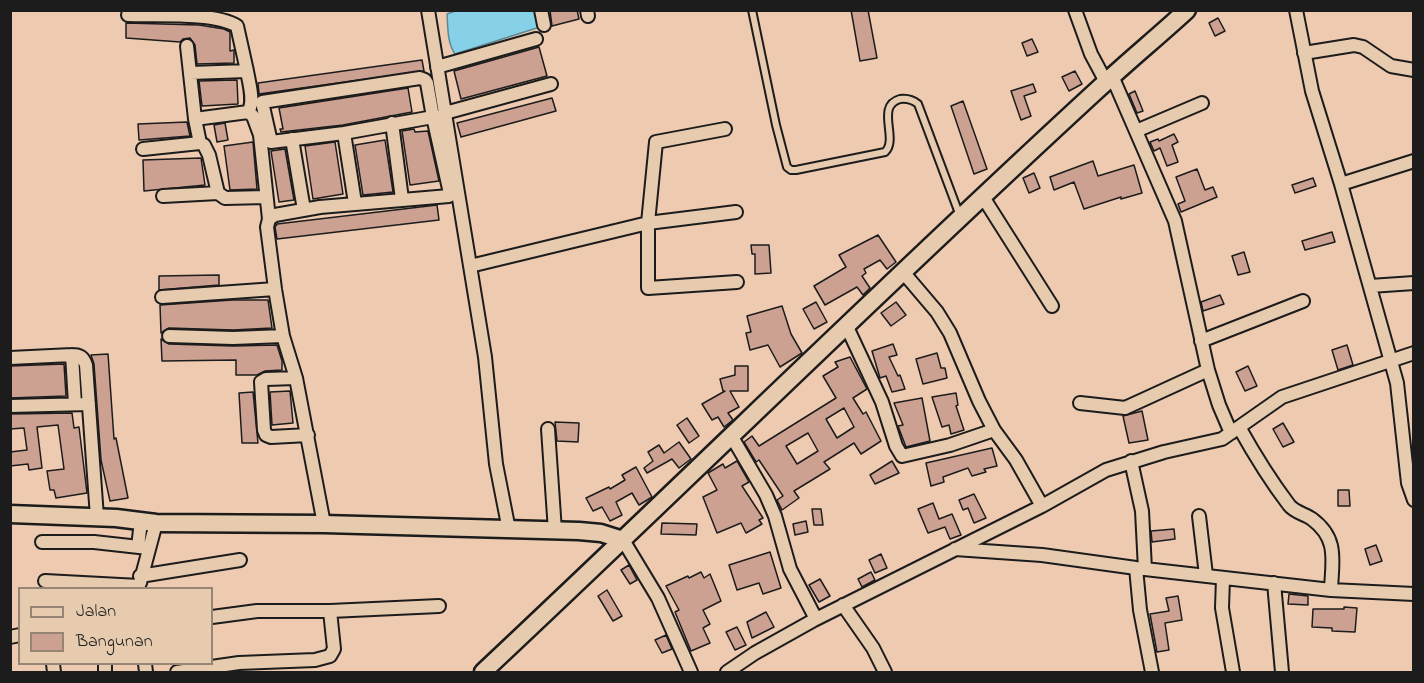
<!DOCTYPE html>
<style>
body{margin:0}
#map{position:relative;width:1424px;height:683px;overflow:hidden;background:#eecab0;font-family:"Indie Flower",sans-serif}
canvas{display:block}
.frame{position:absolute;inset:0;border:12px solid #1c1c1c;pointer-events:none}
.legend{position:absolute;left:18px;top:587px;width:195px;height:78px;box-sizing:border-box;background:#e7cbae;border:2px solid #968574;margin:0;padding:8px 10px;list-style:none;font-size:18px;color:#1c1c1c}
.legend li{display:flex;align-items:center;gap:12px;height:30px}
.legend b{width:30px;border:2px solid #968574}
</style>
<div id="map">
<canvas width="1424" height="683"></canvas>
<div class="frame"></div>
<ul class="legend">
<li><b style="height:8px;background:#e7cbae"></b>Jalan</li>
<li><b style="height:16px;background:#cda192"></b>Bangunan</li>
</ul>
</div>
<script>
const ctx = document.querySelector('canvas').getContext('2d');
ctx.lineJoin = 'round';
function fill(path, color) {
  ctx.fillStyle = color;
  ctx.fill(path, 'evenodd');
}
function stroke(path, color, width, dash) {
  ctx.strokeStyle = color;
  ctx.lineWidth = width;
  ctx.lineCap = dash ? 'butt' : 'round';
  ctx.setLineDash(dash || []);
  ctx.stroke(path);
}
const water = new Path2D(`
 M458,10L535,11L540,27L455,54C447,43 448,27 447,14Z`);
const building = new Path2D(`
 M550,10H577L579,19L552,26Z
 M851,10H868L877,58L860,61Z
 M1218,18L1225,31L1215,36L1209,23Z
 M126,23L199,25L224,29L230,32V51L234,50V63L197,64L195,45L190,38L183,39L180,42L126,38Z
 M1032,39L1038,52L1027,56L1022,43Z
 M539,47L547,76L461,99L454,71Z
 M422,60L424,71L259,94L258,83Z
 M1075,71L1082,84L1069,91L1062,77Z
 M237,80L238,104L202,106L199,81Z
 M1033,84L1036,92L1024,96L1031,116L1021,120L1011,91Z
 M408,88L412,112L343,125L281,132L280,129H283L279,108Z
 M1135,91L1143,111L1137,113L1129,94Z
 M552,98L556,111L461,137L457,123Z
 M963,101L987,169L974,174L951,106Z
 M187,122L190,136L139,140L138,124Z
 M225,123L228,140L217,142L214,125Z
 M414,129L415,132L428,131L439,181L410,185L402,131Z
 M1174,134L1178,142L1172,145L1178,162L1167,166L1160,148L1154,151L1150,142L1158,139L1159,141Z
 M385,140L393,192L363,195L355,145Z
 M253,142L257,189L230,190L224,146Z
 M335,142L343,194L313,199L305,146Z
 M285,149L294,200L279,202L271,151Z
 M201,158L205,185L144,191L143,160Z
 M1093,161L1098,176L1134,165L1142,193L1121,199V197L1084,209L1074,182L1054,190L1050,177Z
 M1197,169L1205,190L1213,187L1217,197L1181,212L1178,204L1185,201L1176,177Z
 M1034,173L1040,188L1029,193L1023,178Z
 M1313,178L1316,186L1295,193L1292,185Z
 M437,205L439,220L277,239L275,227L277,224Z
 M1332,232L1335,242L1305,250L1302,241Z
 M878,235L896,262L887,269L880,260L864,269L866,273L862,276L870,288L863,295L857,287L825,305L814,286L846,267L839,255Z
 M751,245H769L771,273L755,274V254H752Z
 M1244,252L1250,272L1238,275L1232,256Z
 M219,275V285L159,290V276Z
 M1220,295L1224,304L1203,311L1201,302Z
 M232,300H268L272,328L233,330L169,328L161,333L160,305Z
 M816,302L827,322L814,329L803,309Z
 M896,302L906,315L891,326L881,313Z
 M782,306L791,334L802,353L780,367L768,345L750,350L746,333L751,332L747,316Z
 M161,339L169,344L233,346L277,345L282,361V370L265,371L257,375H236V360L162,361Z
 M893,344L897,355L889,357L898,376L900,375L905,389L892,392L886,376L880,378L872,351Z
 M1347,345L1353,365L1338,370L1332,350Z
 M937,353L941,368H945L947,378L923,384L916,359Z
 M108,354L114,439L116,438L128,498L110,501L101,460L94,364L91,355Z
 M850,357L867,389L853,398L863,414L866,412L881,441L861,454L854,443L824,462L830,469L794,491L799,498L782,510L777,500L783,496L759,460L756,462L744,442L752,436L759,446L836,398L823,376L838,367L835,362ZM844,408L854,427L837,438L826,419ZM808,433L818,451L797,464L786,446Z
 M64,364L66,396L10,398V366Z
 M735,366H748V391H730L739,407L728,413L733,420L724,427L718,417L712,420L702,404L725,391H723L720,379L735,375Z
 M1248,366L1257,386L1245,391L1236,372Z
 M290,391L293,423L272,425L270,392Z
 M253,392L258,443H242L239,393Z
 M956,393L958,405L956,406L964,430L951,434L949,425L942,427L932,397Z
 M922,398L930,441L906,447L898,426L903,425L894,403Z
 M1142,411L1148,440L1129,443L1123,416Z
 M72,413L74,428L79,427L87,493L56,498L54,490H50L47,471L64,469L58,425L37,427L42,468L29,470L28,464L10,466V452L27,450L24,428L10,429V414Z
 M687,418L699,436L689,443L677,425Z
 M555,422L579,423L578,442L557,441Z
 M1283,423L1294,442L1283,447L1273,429Z
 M679,442L691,459L679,468L672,459L647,473L644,468L653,461L648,452L659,445L664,453Z
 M992,448L997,466L984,469L986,472L972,476L968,468L943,477L944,482L931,486L926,463Z
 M737,461L749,482L742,486L763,518L759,520L762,524L746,533L741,523L717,533L703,497L717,490L708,473L723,464L725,468Z
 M892,461L899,473L875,484L870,475Z
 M636,467L652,497L639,505L632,493L616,502L622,515L610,521L602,507L593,511L586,498L609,487L610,489L625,480L622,475Z
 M1338,490H1349L1350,506H1338Z
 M974,494L986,518L974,523L968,508L963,510L959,500Z
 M933,503L939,519L952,514L961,535L950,539L945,527L928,533L918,509Z
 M812,509H821L823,525H814Z
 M806,521L808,532L795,535L793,524Z
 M662,523L697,524L696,535L661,534Z
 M1174,529L1175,539L1152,542L1151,531Z
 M1376,545L1382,561L1370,565L1365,549Z
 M770,552L781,588L763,594L759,583L737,590L729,565Z
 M881,554L887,568L875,573L869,560Z
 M629,565L637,580L630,584L621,570Z
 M701,572L704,578L710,574L721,601L703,610L710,624L703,628L710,643L691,651L675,612L679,610L666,586L688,576L689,578Z
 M871,572L875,580L862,587L858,579Z
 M820,579L830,596L819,602L809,585Z
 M607,590L622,616L613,621L598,596Z
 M1289,594L1308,596V605L1288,604Z
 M1178,596L1182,620L1165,623L1169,650L1157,652L1150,614L1169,611L1166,598Z
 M1344,607L1357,608L1355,632L1332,631V628L1312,627L1313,609H1344Z
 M766,612L774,627L752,638L747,622Z
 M737,627L746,645L735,650L726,632Z
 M666,635L672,649L662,653L655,640Z`);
const lane = new Path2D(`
 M752,10L776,125L787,167L791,170H796L885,152C899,139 875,106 900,99C907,98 913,100 918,104L960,216`);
const street = new Path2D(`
 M428,10L485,357L496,464L509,530
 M541,10L544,25
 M587,10L588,16
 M1075,10L1091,54L1106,82
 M1296,10L1312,91L1341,184L1397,383L1408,483L1414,500
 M128,15C156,16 215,12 237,26L247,71
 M187,46L195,119L200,143
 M1304,53L1354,45L1363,47L1391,66L1414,70
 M437,67L536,39
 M190,73L247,71C249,83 255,102 248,112L195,119
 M1112,76L1175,221L1208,370L1219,405L1231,433
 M248,112L253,116L260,135L269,219
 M445,113L551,84
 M392,123L402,199
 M725,129L656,142L648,223L736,212
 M1136,131L1202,103
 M344,133L355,203
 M292,139L304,210
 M143,149L200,143L204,145L209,155L218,193L225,198L266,197
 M1341,184L1414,161
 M163,196L218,193
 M983,197L1052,306
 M470,266L648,223V288L737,282
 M903,272L937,312L950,333L979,401L994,430L1016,460L1042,506
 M1370,286L1414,283
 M162,297L275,289
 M847,327L882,402L896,446L902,456L950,445L994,430
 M169,336L233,338L283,336
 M1201,341L1303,301
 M72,355L75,404
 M10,358L72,355C80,355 83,357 86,365L97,517
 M296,378L266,379L261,382L264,430L266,435L271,437L308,435
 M1080,403L1125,408L1208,370
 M10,406L89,404
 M1239,427C1254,454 1270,480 1289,505C1294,512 1305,514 1312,519C1339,539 1332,561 1331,590
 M548,429L555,531
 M732,437L766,495L775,516L790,569L816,619
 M1131,461L1142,511L1145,569
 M1199,516L1206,575
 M324,524L296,378L283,336L275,289L267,227L269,219L275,215L320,207L449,196V189L433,117L344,133L271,142L262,102L420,78L425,80L427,83L433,117H446
 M623,540L658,598L691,672
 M42,542H94L148,548
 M138,547L141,521
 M955,549L1042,555L1136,568L1331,590L1414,594
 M1136,568L1140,610L1152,672
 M140,576L240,560
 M1223,578L1222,608L1233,672
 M45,581L139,586
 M140,583L156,523
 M1274,583L1282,672
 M843,605L873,648L885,672
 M330,611L439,606
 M10,637L20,635
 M53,664L54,672
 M105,664V672
 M145,664L146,672
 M177,672L239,663L315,660L330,656L334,649L330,611H257L212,617
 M727,672L755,653L814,620L1042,506L1106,470L1164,452L1222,439L1282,397L1414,353`);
const secondary = new Path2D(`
 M10,514L116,518L156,523L324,524L579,531L601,533L623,540
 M483,672C692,476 895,275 1107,81C1133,57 1161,34 1187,10`);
fill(water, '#86d1e7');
stroke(water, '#5c8996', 1.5);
fill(building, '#cda192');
stroke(building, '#1c1c1c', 1.5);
stroke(lane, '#1c1c1c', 10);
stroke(street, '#1c1c1c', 16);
stroke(secondary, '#1c1c1c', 21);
stroke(lane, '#e7cbae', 6);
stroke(street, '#e7cbae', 12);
stroke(secondary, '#e7cbae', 16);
</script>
